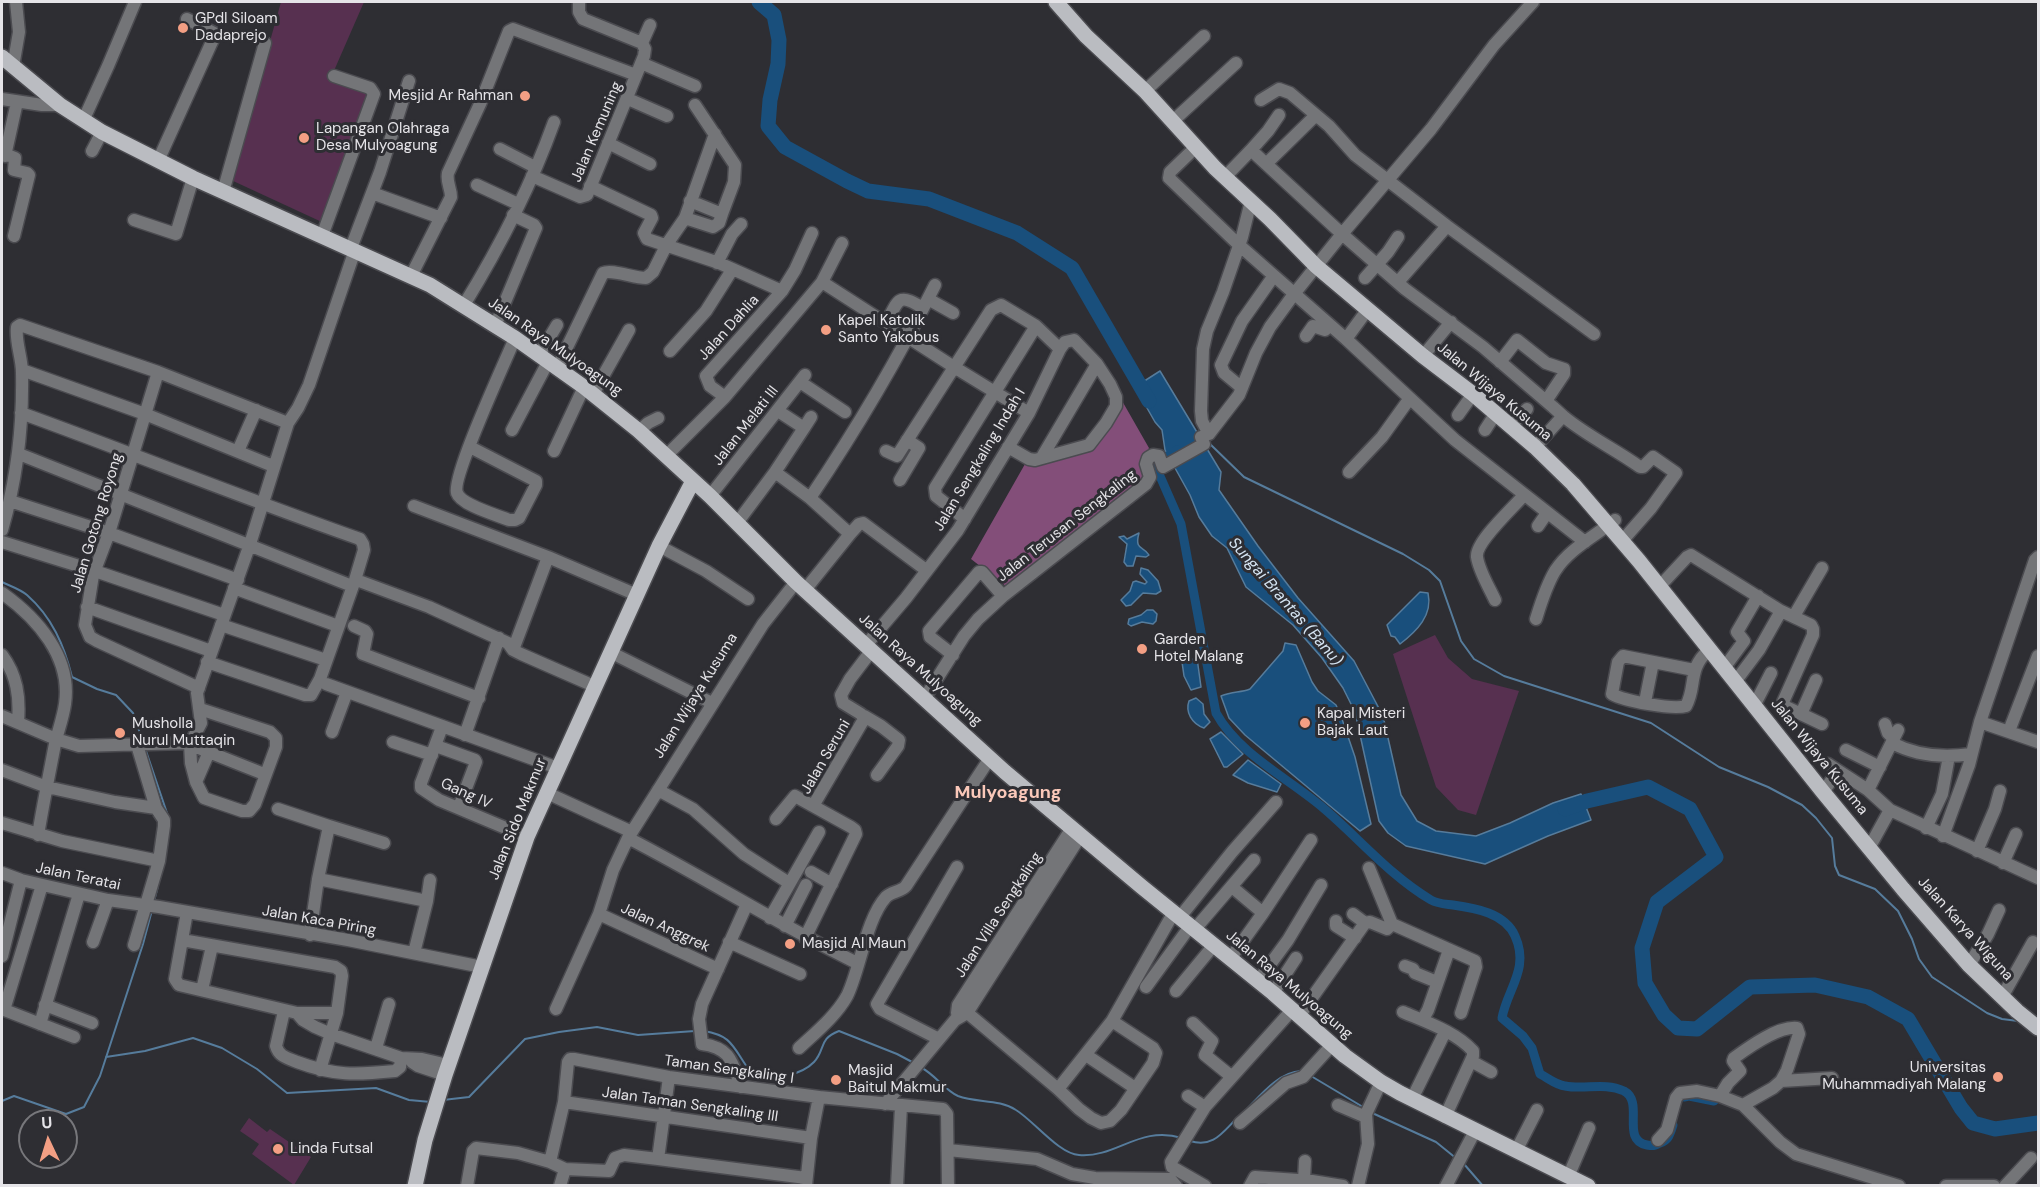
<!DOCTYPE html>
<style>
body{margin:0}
#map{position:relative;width:2040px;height:1187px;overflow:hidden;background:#2e2e33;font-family:"DM Sans",sans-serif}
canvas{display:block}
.frame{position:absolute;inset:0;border:3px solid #e5e4e8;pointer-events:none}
.north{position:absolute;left:18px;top:1109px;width:60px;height:60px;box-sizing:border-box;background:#2e2e33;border:2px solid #77777b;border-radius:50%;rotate:356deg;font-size:16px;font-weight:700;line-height:24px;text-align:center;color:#e5e4e8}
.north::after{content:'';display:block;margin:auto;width:21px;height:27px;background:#f39f84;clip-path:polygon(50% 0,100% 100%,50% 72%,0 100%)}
</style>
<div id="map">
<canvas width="2040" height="1187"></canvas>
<div class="frame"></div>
<div class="north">U</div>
</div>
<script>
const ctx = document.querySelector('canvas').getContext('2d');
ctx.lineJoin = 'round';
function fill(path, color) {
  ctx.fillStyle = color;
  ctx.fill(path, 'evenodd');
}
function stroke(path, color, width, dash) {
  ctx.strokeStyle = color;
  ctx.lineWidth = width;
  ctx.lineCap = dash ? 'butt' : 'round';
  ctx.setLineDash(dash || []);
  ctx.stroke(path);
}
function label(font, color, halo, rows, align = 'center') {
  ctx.font = font + ' "DM Sans",sans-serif';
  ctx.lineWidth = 6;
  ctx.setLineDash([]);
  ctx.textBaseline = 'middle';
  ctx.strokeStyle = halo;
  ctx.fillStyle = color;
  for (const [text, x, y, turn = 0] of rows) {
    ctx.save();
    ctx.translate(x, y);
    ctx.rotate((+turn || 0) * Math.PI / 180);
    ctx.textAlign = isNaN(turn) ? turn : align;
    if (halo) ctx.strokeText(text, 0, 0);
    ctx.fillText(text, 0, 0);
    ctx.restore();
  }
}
const green = new Path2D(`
 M281,2H364L333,73L369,91L324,223L231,180Z
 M1435,635L1448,658L1472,679L1519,691L1476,815L1458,810L1436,787L1393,654Z
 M249,1118L267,1132L270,1129L311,1157L294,1185L252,1154L259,1144L240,1131Z`);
const forest = new Path2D(`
 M1121,399L1149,448L1144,458L1145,480L1007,587L971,559L1025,464L1079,454Z`);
const water = new Path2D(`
 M1160,371L1221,472L1219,490L1258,546L1298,598L1354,661L1383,716L1401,795L1417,821L1436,831L1476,836L1510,823L1553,803L1581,794L1591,820L1548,836L1485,864L1406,846L1388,833L1379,821L1355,712L1343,688L1322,658L1293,625L1246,587L1227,548L1212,536L1199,517L1190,495L1165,450L1162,430L1155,422L1135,387Z
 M1139,533C1134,551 1144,546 1149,555L1146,557L1136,556L1133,566H1127L1124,562L1127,544L1119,537L1124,536L1127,539Z
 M1141,568L1148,570L1158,581L1161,591L1156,594L1143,593L1131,605L1126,606L1121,600L1130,591L1133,582L1136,581L1145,584L1147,582L1140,574Z
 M1420,592L1428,593C1433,615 1417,631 1400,644L1395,637L1391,636L1387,625Z
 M1147,610H1153L1157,614L1156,621L1153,624L1142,622L1131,626L1128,624L1129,619L1141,615Z
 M1285,643L1296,645L1312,682L1318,691L1336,705L1342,719L1355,757L1371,824L1360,831L1245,735L1229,718L1221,696C1233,691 1240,693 1250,689L1283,651Z
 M1197,658L1201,687L1191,690L1184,676L1182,662Z
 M1196,698L1203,704L1204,714L1210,722L1204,728C1192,724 1185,712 1189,701Z
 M1221,732L1243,754L1227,767H1224L1210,739Z
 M1248,760L1281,784L1277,792L1248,783L1233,775Z`);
const stream = new Path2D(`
 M1209,443L1244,477L1403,554L1429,570L1440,581L1461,641L1474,659L1504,676L1651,723L1719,767L1768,787L1802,805L1816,818L1832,838L1835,866L1839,875L1875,889L1898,911L1912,939L1919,959L1932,977L1987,1013L2002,1019L2018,1021
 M2,582C10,586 20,589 27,595C52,617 64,645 72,677L97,689L116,695L133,713L142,739
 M145,748L168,816
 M154,901L158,886
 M704,1031C729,1035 732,1044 745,1064C747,1067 750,1072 753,1075C768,1084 803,1074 814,1062C826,1049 818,1039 839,1031L897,1054L914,1063
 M106,1057L145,1051L193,1038L222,1048L257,1069L287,1093L376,1088L409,1100L431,1102
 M922,1068C935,1075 945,1090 958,1096C977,1103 999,1099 1016,1110C1034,1121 1059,1154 1079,1155C1117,1158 1139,1125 1182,1138
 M1311,1076L1363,1107
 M443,1100L469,1097L525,1039L559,1032L597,1027L638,1035L695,1031
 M2,1101L14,1096L66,1114L84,1107L100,1076L143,944L152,910
 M1244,1112C1259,1097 1278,1072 1301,1071
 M1370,1112L1436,1142L1457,1159
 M1190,1141C1213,1148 1222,1133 1237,1118
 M1464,1164L1483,1186`);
const canal = new Path2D(`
 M1177,450L1158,462L1156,467L1181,524L1216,713C1238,753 1286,777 1321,806C1358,837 1389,875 1431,900C1438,904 1446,904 1453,905C1475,908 1505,913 1515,936C1530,969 1507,989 1502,1018L1523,1036L1532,1048L1540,1074C1548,1078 1556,1085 1565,1086C1585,1090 1604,1082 1624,1091C1645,1102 1620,1140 1647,1145C1653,1146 1655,1146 1660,1143C1669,1140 1670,1134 1673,1125
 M1684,1097L1689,1096L1714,1101`);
const river = new Path2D(`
 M759,2L774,15L779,40L778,64L770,100L768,126L785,147L847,181L868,191L929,199L1017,233L1072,268L1149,401
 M1565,809L1587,801L1648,787L1690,809L1716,857L1657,902L1642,948L1645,983L1664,1015L1678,1028L1697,1029L1750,987L1815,985L1868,997L1908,1019L1961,1108L1973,1123L1995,1129L2038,1123`);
const minor = new Path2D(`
 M579,2V12L583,19L642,43
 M641,63L695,86
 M13,67L19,32L16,2
 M1145,91L1204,36
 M2,99L42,105H60
 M628,99L667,116
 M1261,100L1279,89L1290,93L1329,126L1355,155L1447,226L1594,334
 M695,105L735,165L734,182L722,214
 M1174,120L1236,63
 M83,121L108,66L135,2
 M608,143L650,164
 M1196,147L1170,172L1169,178L1239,245L1346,339L1455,440L1585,542
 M500,149L535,167
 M1251,150L1268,131L1279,115
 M92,151L102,132
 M5,154L15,158L14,170L27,173L29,175L14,236
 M5,156L17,102
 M158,161L215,35L214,33L187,19
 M1266,164L1315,116
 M532,176L580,197L587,195L644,56L645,49L642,43L650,25
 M1225,177L1251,150L1342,234L1405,289L1483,347L1553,407L1563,416L1535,447
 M477,185L518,204
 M590,186L651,215L652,218L644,233L647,239L719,263L782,291
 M223,192L265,43
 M372,193L441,218
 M685,218L713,227L719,223L722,214L690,201
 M134,220L176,234L193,178
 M322,236L374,94L370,88L334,76
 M351,248L380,172L409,81
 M717,263L732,234L741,224
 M411,276L451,197C451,188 446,182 448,173L480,104L509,31L513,29L636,75
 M1365,278L1388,252L1398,237
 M822,282L954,367L1029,413
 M1398,282L1447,226
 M928,299L953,313
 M464,305C499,248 531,186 554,122
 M886,323C899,300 897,292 923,308
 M495,326L536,228L534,225L513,215
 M1306,336L1313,326L1325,330L1330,325
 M1346,339L1368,309
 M670,351L706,311L732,270
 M539,355L557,325
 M1423,356L1451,322
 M1500,362L1517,340L1546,363L1564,369V374L1546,401
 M557,368L603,273C612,269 633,278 646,278L653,272L667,244L685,218L715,134
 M22,370L145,414L273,466
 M158,372L109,533L93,575L85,625L90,637L97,641L199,688
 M800,382L845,412
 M1242,388L1224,373L1221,365L1242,321L1273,277
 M593,394L629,330
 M725,397L822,282L842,243
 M21,413C134,454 246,499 360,539L363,544L364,550L355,580L320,679L311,695H305L207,662
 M1458,415L1473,394
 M1563,416C1587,436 1615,449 1640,467H1643L1653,457L1676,473L1651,508L1622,541
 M1511,426L1527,409
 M804,428L811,417
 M512,430L548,362
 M1485,430L1496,413
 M639,431L648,423L658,418
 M1209,434L1202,421L1201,411L1203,349L1207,331L1223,292L1242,237L1251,201
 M470,447L536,481V485L519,518L515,520H509C497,515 461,505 457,493C451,478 506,360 515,338
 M238,451L256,410
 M554,451L584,387
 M886,451L897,456L991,310L1001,305L1036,326L1060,349
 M19,454L352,586
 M666,456L725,397L710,386L706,376L782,291L795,270L812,233
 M1042,457L1097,364
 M775,472L810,498L850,534L805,590
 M1349,472L1382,437L1410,398
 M900,480L919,448L907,440
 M710,496L805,375
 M810,498C856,430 898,359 935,285
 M10,501L109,533L238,580
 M414,506L548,557L637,595
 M965,519L936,496L935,488L1036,326
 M737,523L775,472L804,428L778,411
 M1538,526L1547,513
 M2,530C17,479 23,426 22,373C22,357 15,342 17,327L20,325L158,372L288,423
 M850,534L859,524L863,523L926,570
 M2,542L95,571L224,615
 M659,546L706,571L748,599
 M359,581L429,607L508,643L513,650L521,654L594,686
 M1659,587L1687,557L1691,555L1781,611L1811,625L1813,629V635L1783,702L1784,706L1822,724
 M234,588L338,626
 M2,593C37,618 72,657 65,704C63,718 58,731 55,744C49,775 43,805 38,835
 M1495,600C1489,587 1479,571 1477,557C1475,542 1514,507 1524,495
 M87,607L211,651
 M1794,616L1822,568
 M1536,619C1541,603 1546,586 1555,571C1569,549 1595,536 1615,520
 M221,625L326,660
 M354,626L365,631L367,634L363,654L479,698
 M866,645L906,598L958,530L1029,413L1060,349L1065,342L1074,340L1097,364L1110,384L1116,397V406L1106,423L1089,445L1035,460L1029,459L1008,447
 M513,650L548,557
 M610,652L712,703
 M2,655C17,675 20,697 18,722
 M953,655L930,637L929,631L979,572H982L1003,596
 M1724,668L1744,641L1737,632L1758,596
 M1694,670L1623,656L1618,662L1612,694C1624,701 1673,710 1686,706C1697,686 1687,669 1709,650
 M1735,682L1759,650L1781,611
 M326,684L558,768
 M924,699L964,636L978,619L1003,596L1146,484L1150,477L1146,464L1148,458L1153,455L1159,456L1163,467L1204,444L1201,437L1209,434L1239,395L1256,353L1270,327L1294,294L1342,234L1431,129L1494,45L1533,2
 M1645,702L1653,662
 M1754,706L1771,673
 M200,709L270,732L276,738V747L255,804L249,811H242L204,798L196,782L191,763L190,744L201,723L197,693L250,544L288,423L298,408L309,385L355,250
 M1801,714L1816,680
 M2,716L56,739L79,746L186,743L264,774
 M864,716L881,726L899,740L898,746L877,775
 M1980,722L2038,742
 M1885,724L1888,733L1894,739
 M442,727L421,783V788L439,800L527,837
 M2009,731L2038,656
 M332,732L347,692
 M465,735L499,638
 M393,742L432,755
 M1892,743C1917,756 1944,758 1971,754
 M436,746L475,760L476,762L459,807
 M1846,750L1880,767
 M1828,764L1868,790
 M2,770L47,787L115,802L156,808
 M196,782L209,752
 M658,790L693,809L744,854L789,883
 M1823,792L1838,771
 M547,793L632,832
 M278,809L329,826
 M1890,810L1868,790L1898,730
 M776,819L795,796L813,806
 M2,823L62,841L159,861
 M1926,828L1942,794L1949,756
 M1943,836L1969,765L1980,722L2035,560L2038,557
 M628,838C706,878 779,925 857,963
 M1869,848L1890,810L2038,878
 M1977,851L1995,809L2000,791
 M2003,863L2016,834
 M1369,868L1392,924L1475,961L1476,967L1461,1013
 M811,872L832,884
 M2,873L21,880L108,900L159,907L348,940L482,967
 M318,879L427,901
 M1232,887L1263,913
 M187,912L175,979L179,985L297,1013L303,1020L315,1027L331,1034L401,1058L422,1059L448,1065
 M599,914L718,969
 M1353,914L1365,923
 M1180,917L1232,852L1276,802
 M770,918L819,832
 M1336,921V926L1355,938
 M785,926L806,885
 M1195,929L1254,860
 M310,935L318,879L329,826L384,843
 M805,938L856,834L855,830L851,827L813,806L864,719L861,714L843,703L841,695L850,679L872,650
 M182,940L335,967L341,971L342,976L337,1013L320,1070
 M93,942L108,900
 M729,942L800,974
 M134,945L159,861L164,826V820L156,808L137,745
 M414,953L427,901L430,880
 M2,956L21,880
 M1230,959L1263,913L1311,840
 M1969,965L1988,934L1999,910
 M1405,966L1413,969L1415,973L1437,982
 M1258,981L1288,940L1321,885
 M1146,987L1191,925
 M202,990L212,946
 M1176,991L1214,945
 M1273,993L1296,958
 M2002,997L2033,942
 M45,1005L92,1023
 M958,1005L1058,1089L1079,1109L1091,1118L1101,1123L1110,1121L1121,1110L1153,1063L1156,1053L1153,1048L1112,1021
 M2,1009L74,1037
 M556,1009L599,914L613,870L628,838L763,624L796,582
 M4,1010L42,885
 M284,1011L276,1046C279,1057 288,1058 297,1062C335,1076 355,1075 395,1071L400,1067L401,1058
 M1403,1012C1426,1022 1456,1032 1473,1051V1056L1445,1117
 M297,1013H337
 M957,1013L958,1005L1072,828
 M1299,1016L1365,923L1370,922L1387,929L1392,924
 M1423,1019L1428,1010L1449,950
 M1193,1023L1212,1041L1205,1055L1232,1077
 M40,1024L79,894
 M939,1039L880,1009L877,1004L957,867
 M376,1048L389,1004
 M799,1048C815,1033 836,1016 847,996C860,970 866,919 886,897C892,891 901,892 906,886L990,758
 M1086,1055L1135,1088
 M1471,1061L1491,1072
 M412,1062L418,1066L445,1075
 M669,1077L658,1159L806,1178
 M1781,1081L1832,1078
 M741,1087C732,1062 731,1048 702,1044L699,1019L702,1004L747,904
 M1058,1089L1112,1021L1174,912
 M1188,1096L1205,1107
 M1720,1096L1728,1083L1740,1071L1733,1061L1734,1058C1749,1047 1778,1026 1797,1028L1799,1034L1787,1070L1781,1081L1773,1088L1743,1105
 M1412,1099L1445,1032
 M564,1102L811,1138
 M885,1104L955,1020L967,1013L1081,835
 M1338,1105L1366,1117
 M1240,1123L1286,1083L1303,1077L1332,1045
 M1658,1140L1667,1130L1676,1098L1680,1093L1697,1091L1720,1096L1743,1105L1780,1142L1796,1154L1899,1186
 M948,1150L1037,1159L1072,1174L1095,1178L1170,1179L1176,1186
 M1516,1151L1537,1110
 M550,1162L564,1102L568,1062L570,1059H574L669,1077L819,1097L943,1109L947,1114L948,1186
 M1568,1177L1589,1128
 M1304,1180L1305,1161
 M806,1185L811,1138L819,1097
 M467,1186L473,1151L476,1148L518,1153L550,1162L565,1169L609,1171L615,1158L624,1155L658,1159
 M560,1186L565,1169
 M897,1186L901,1106
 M1205,1186L1172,1167L1171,1162L1205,1107L1292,1010
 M1250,1186L1255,1177L1312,1181L1343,1186
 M1358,1186L1368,1144L1366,1114L1381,1082
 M1446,1186L1475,1131
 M1946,1186H1994
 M2005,1186L2031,1158`);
const major = new Path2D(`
 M1056,2L1086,36L1145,91L1215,168L1270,219L1316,266L1423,356L1473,394L1535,447L1573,484L1639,561L1823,792L1903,889L1969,965L2017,1011L2038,1028
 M2,57L60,105L102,132L193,178L430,285L515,338L584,387L639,431L710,496L796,582L1005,772L1142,887L1273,993L1345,1056L1381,1082L1400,1093L1588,1186
 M415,1186L425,1140L445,1075L527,837L659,546L693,481`);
const markers = [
 [183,28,6,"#f39f84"],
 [525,96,6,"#f39f84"],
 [304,138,6,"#f39f84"],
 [826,330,6,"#f39f84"],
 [1142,649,6,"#f39f84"],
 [1305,723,6,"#f39f84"],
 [120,733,6,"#f39f84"],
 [790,944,6,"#f39f84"],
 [1998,1077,6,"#f39f84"],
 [836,1080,6,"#f39f84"],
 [278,1149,6,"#f39f84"]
];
const poiNames = [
 ["GPdI Siloam",195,19],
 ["Dadaprejo",195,36],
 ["Mesjid Ar Rahman",513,96,"right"],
 ["Lapangan Olahraga",316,129],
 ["Desa Mulyoagung",316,146],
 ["Kapel Katolik",838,321],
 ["Santo Yakobus",838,338],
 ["Garden",1154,640],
 ["Hotel Malang",1154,657],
 ["Kapal Misteri",1317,714],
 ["Bajak Laut",1317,731],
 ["Musholla",132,724],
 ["Nurul Muttaqin",132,741],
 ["Masjid Al Maun",802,944],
 ["Universitas",1986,1068,"right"],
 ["Muhammadiyah Malang",1986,1085,"right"],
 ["Masjid",848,1071],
 ["Baitul Makmur",848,1088],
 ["Linda Futsal",290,1149]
];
const streetNames = [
 ["Jalan Kemuning",597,132,-67],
 ["Jalan Dahlia",729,328,-48],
 ["Jalan Raya Mulyoagung",555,347,35],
 ["Jalan Wijaya Kusuma",1494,392,40],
 ["Jalan Melati III",746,426,-52],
 ["Jalan Sengkaling Indah I",980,460,-59],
 ["Jalan Gotong Royong",97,523,-73],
 ["Jalan Terusan Sengkaling",1067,526,-38],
 ["Jalan Raya Mulyoagung",920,670,42],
 ["Jalan Wijaya Kusuma",696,696,-58],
 ["Jalan Seruni",826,757,-60],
 ["Jalan Wijaya Kusuma",1819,757,51],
 ["Gang IV",466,794,24],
 ["Jalan Sido Makmur",518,819,-68],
 ["Jalan Teratai",78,877,12],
 ["Jalan Villa Sengkaling",999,915,-57],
 ["Jalan Kaca Piring",319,921,10],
 ["Jalan Anggrek",665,928,25],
 ["Jalan Karya Wiguna",1965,929,48],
 ["Jalan Raya Mulyoagung",1289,985,40],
 ["Taman Sengkaling I",729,1070,8],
 ["Jalan Taman Sengkaling III",690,1105,8]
];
const waterNames = [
 ["Sungai Brantas (Banu)",1285,602,49]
];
const quarterNames = [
 ["Mulyoagung",1008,793]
];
fill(green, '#573050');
fill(forest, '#834e79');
fill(water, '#194f7c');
stroke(water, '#567c9c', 1.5);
stroke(stream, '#567c9c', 2);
stroke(canal, '#194f7c', 9);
stroke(river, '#194f7c', 15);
stroke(minor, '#4b4b50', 15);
stroke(major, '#4b4b50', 18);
stroke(minor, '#747578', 12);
stroke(major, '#babcc1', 15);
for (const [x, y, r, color] of markers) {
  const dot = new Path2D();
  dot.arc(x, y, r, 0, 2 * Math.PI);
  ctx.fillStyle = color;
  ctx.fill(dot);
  stroke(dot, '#2e2e33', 2);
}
label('15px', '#e5e4e8', '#2e2e33', poiNames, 'left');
label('15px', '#e5e4e8', '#2e2e33', streetNames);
label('italic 16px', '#d5e4f2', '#2e2e33', waterNames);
label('bold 18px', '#fac8b9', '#2e2e33', quarterNames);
</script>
